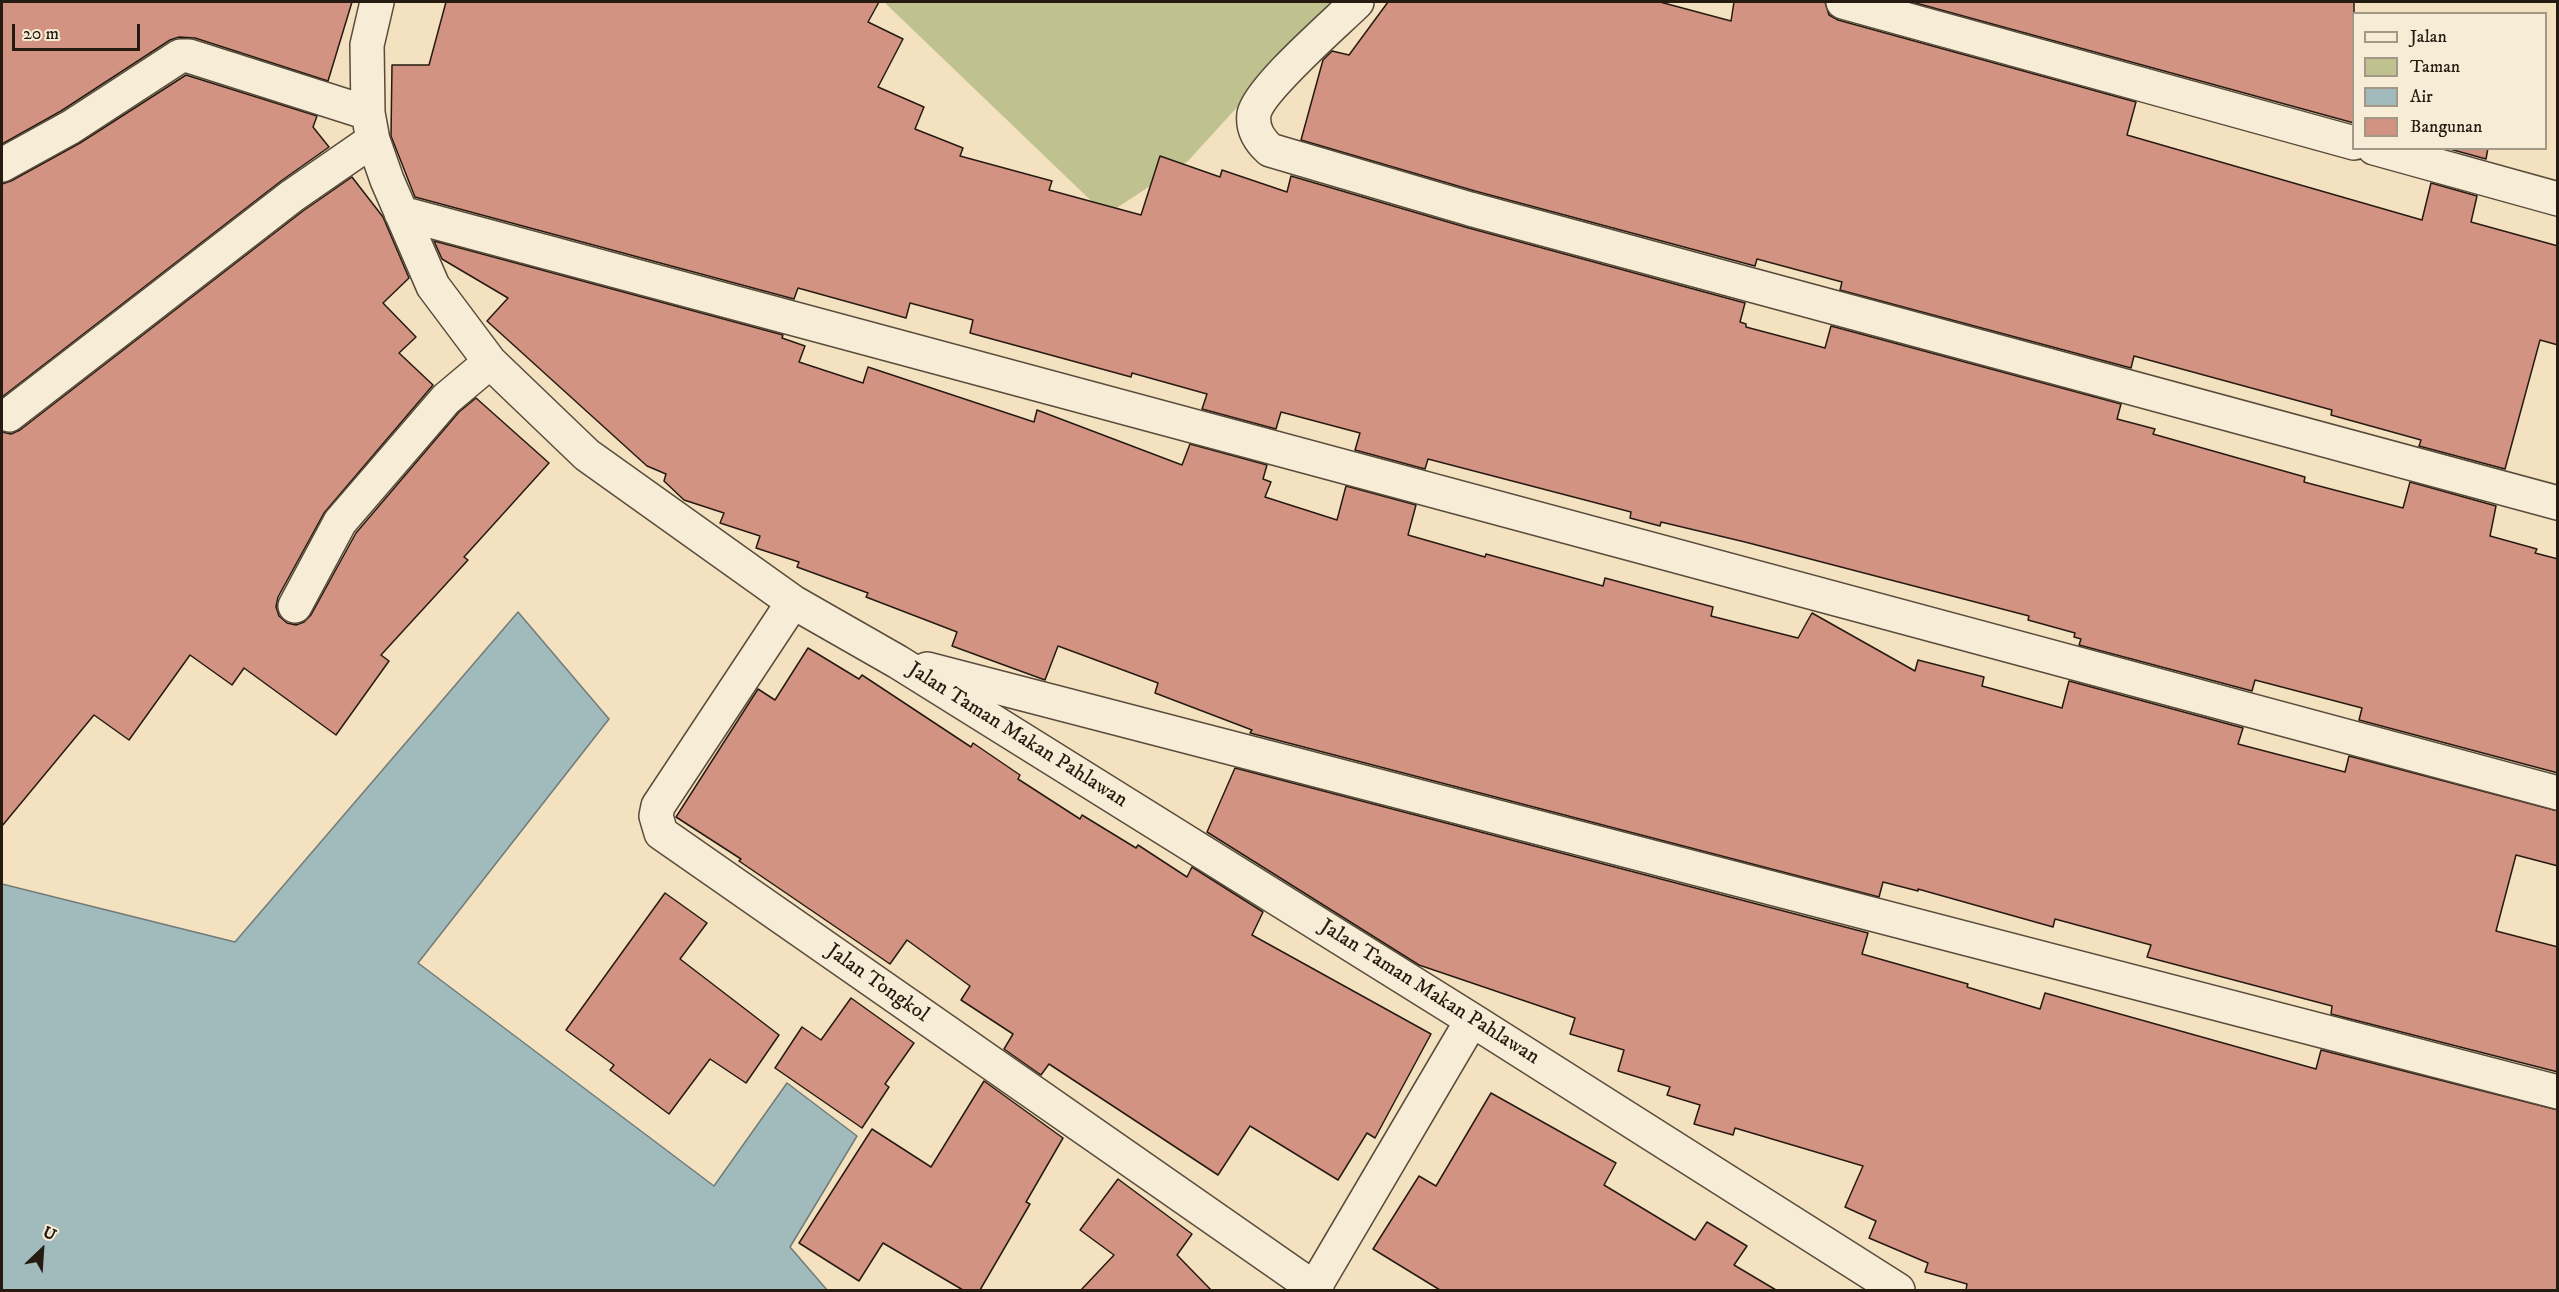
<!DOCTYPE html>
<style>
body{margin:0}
#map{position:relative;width:2559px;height:1292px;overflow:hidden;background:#f3e1bf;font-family:"IM FELL DW Pica",serif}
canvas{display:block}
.frame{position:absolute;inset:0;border:3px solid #261b11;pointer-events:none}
.legend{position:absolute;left:2352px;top:12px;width:195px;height:138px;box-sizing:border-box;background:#f7ecd5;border:2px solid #a39887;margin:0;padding:8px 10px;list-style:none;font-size:18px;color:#261b11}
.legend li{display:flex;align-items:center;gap:12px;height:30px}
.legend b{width:30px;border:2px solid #a39887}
.north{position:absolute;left:12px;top:1220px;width:60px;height:60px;-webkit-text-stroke:4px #f7ecd5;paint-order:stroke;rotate:25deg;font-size:16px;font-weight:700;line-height:24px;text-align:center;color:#261b11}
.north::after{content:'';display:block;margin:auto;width:21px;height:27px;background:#261b11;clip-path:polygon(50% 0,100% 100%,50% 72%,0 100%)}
.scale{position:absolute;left:12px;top:24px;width:128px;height:27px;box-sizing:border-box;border:3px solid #261b11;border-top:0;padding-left:8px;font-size:18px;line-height:21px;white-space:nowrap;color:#261b11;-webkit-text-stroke:4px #f7ecd5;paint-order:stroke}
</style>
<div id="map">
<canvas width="2559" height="1292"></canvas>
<div class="frame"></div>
<ul class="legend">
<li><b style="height:8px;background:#f7ecd5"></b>Jalan</li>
<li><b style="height:16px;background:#bfc28f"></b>Taman</li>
<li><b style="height:16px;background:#a1bbbd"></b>Air</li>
<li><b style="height:16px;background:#d39383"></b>Bangunan</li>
</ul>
<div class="north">U</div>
<div class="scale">20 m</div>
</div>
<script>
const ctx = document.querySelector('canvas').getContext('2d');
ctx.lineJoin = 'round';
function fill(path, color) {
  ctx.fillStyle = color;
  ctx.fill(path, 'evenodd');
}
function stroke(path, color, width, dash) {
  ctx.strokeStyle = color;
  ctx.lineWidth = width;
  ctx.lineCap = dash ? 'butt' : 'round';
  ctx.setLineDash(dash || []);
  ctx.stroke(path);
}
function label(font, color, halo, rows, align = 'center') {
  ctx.font = font + ' "IM FELL DW Pica",serif';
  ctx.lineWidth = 4.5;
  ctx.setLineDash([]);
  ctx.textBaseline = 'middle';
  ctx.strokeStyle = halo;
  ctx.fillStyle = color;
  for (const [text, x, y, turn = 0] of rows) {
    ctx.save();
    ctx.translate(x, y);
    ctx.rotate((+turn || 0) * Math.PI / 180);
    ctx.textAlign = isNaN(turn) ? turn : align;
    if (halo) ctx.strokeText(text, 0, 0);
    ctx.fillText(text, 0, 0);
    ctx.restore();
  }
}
const green = new Path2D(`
 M884,2H1333L1188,161L1106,215Z`);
const water = new Path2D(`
 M518,612L609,719L418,963L714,1186L787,1083L857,1136L790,1247L827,1290H2V884L235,942Z`);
const building = new Path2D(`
 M2,2H352L328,81L195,38L179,37L170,40L61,111L2,144Z
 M446,2H879L868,22L903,39L878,87L924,107L915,129L963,148L960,156L1052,181L1049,190L1141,215L1160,156L1220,177L1222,170L1287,192L1291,176L1465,227L1745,303L1740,322L1746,324V327L1825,348L1831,326L2121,404L2117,419L2155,429L2153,434L2305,477L2304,482L2403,508L2410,482L2496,506L2490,536L2537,549L2535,553L2558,559V773L2359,720L2362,708L2255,680L2252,691L2079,645L2081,639L2074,637L2075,633L2028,620L2029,616L1745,542L1661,522L1660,526L1630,518L1631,512L1428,459L1425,469L1355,450L1360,433L1281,412L1276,429L1202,409L1207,394L1132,373L1131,377L970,333L973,320L910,303L906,318L798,288L794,299L415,197L391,136L392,65H429Z
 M1388,2H1660L1731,21L1734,2H1825L1829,15L1838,20L2136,102L2127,135L2422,220L2431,183L2477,196L2471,222L2558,246V345L2540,340L2505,469L2419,446L2421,440L2331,415L2332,410L2134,356L2131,368L1840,290L1842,282L1757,259L1755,266L1475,191L1301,140L1323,60L1332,51L1349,55Z
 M1912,2H2354V123Z
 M186,75L317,116L313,127L329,147L281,181L2,397V184L11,181L80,143Z
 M2446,148H2488L2486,159Z
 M352,177L383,217L409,278L383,303L416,337L399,353L433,385L324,513L278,597L276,607L279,616L287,623L296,625L304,622L311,615L356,533L459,412L476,398L549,463L464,557L468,560L381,655L389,661L336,735L244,668L232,685L190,655L129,740L94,715L2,826V432L11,434L20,430L303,211Z
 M434,241L783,335L782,338L805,346L799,362L863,383L868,367L1034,422L1037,410L1182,465L1190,444L1267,465L1263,479L1271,482L1265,497L1337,520L1346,486L1416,505L1408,535L1485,557L1486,554L1603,586L1605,578L1713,607L1711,616L1798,638L1812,613L1915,671L1918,660L1984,677L1982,686L2062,708L2069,681L2243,728L2238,744L2345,772L2349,756L2558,811V866L2516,855L2496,931L2558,947V1072L2331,1014L2332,1006L2147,957L2151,945L2055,919L2053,927L1918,889V891L1883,882L1879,897L1250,733L1252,730L1155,693L1158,683L1058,646L1045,680L952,646L957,632L866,597L868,593L797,567L799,562L756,548L760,536L720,523L724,513L684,500L664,481L666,474L647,466L487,321L508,298L442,259Z
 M808,648L859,679L862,675L971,747L973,743L1020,775L1018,779L1080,819L1082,815L1136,848L1138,845L1187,877L1192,867L1263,912L1252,935L1431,1034L1375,1138L1367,1133L1338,1180L1250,1126L1218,1175L1049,1064L1041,1075L1004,1049L1013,1034L961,1000L970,986L907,940L890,964L739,861L741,859L676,817L758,689L775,700Z
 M1235,768L1868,933L1862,954L1968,984L1967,987L2040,1009L2045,993L2316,1069L2321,1050L2558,1110V1290H1966L1967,1284L1925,1272L1928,1263L1869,1238L1876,1221L1845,1207L1863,1166L1735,1128L1733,1135L1694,1124L1700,1105L1667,1095L1670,1087L1618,1071L1624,1050L1570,1034L1575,1018L1419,965L1207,832Z
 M665,893L707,923L680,959L779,1035L746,1083L710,1059L669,1114L610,1070L614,1065L566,1030Z
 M851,998L914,1043L885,1084L889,1087L862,1128L775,1068L802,1027L821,1040Z
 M984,1081L1063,1138L1026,1202L1030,1204L980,1290H963L883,1243L859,1281L799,1243L872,1129L931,1167Z
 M1491,1093L1616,1163L1604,1185L1695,1240L1707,1222L1747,1246L1734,1265L1776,1290H1440L1373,1249L1419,1176L1436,1186Z
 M1118,1179L1192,1234L1177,1255L1211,1290H1081L1114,1255L1080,1230Z`);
const minor = new Path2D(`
 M377,2L367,45L368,113L373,140L387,180L433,286L490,362L587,455L793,602L898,662L1472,1020L1898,1290
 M1357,2C1337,22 1259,89 1254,114C1252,129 1259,140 1270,150L1470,209L2558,503
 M1843,2L2354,143
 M2374,148L2558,199
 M2,165L71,127L180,56H189L368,113
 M401,213L2558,793
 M9,415L292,196L373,140
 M793,602L658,806L656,816L661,833L1317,1290
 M295,606L340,522L446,399L490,362
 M927,669L2558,1092
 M1313,1290L1472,1020`);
const streetNames = [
 ["Jalan Taman Makan Pahlawan",1017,736,32],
 ["Jalan Tongkol",877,984,35],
 ["Jalan Taman Makan Pahlawan",1429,993,32]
];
fill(green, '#bfc28f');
fill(water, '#a1bbbd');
stroke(water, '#707b78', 1.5);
fill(building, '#d39383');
stroke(building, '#261b11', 1.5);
stroke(minor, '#594c3c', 36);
stroke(minor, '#f7ecd5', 33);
label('21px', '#261b11', '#f7ecd5', streetNames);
</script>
